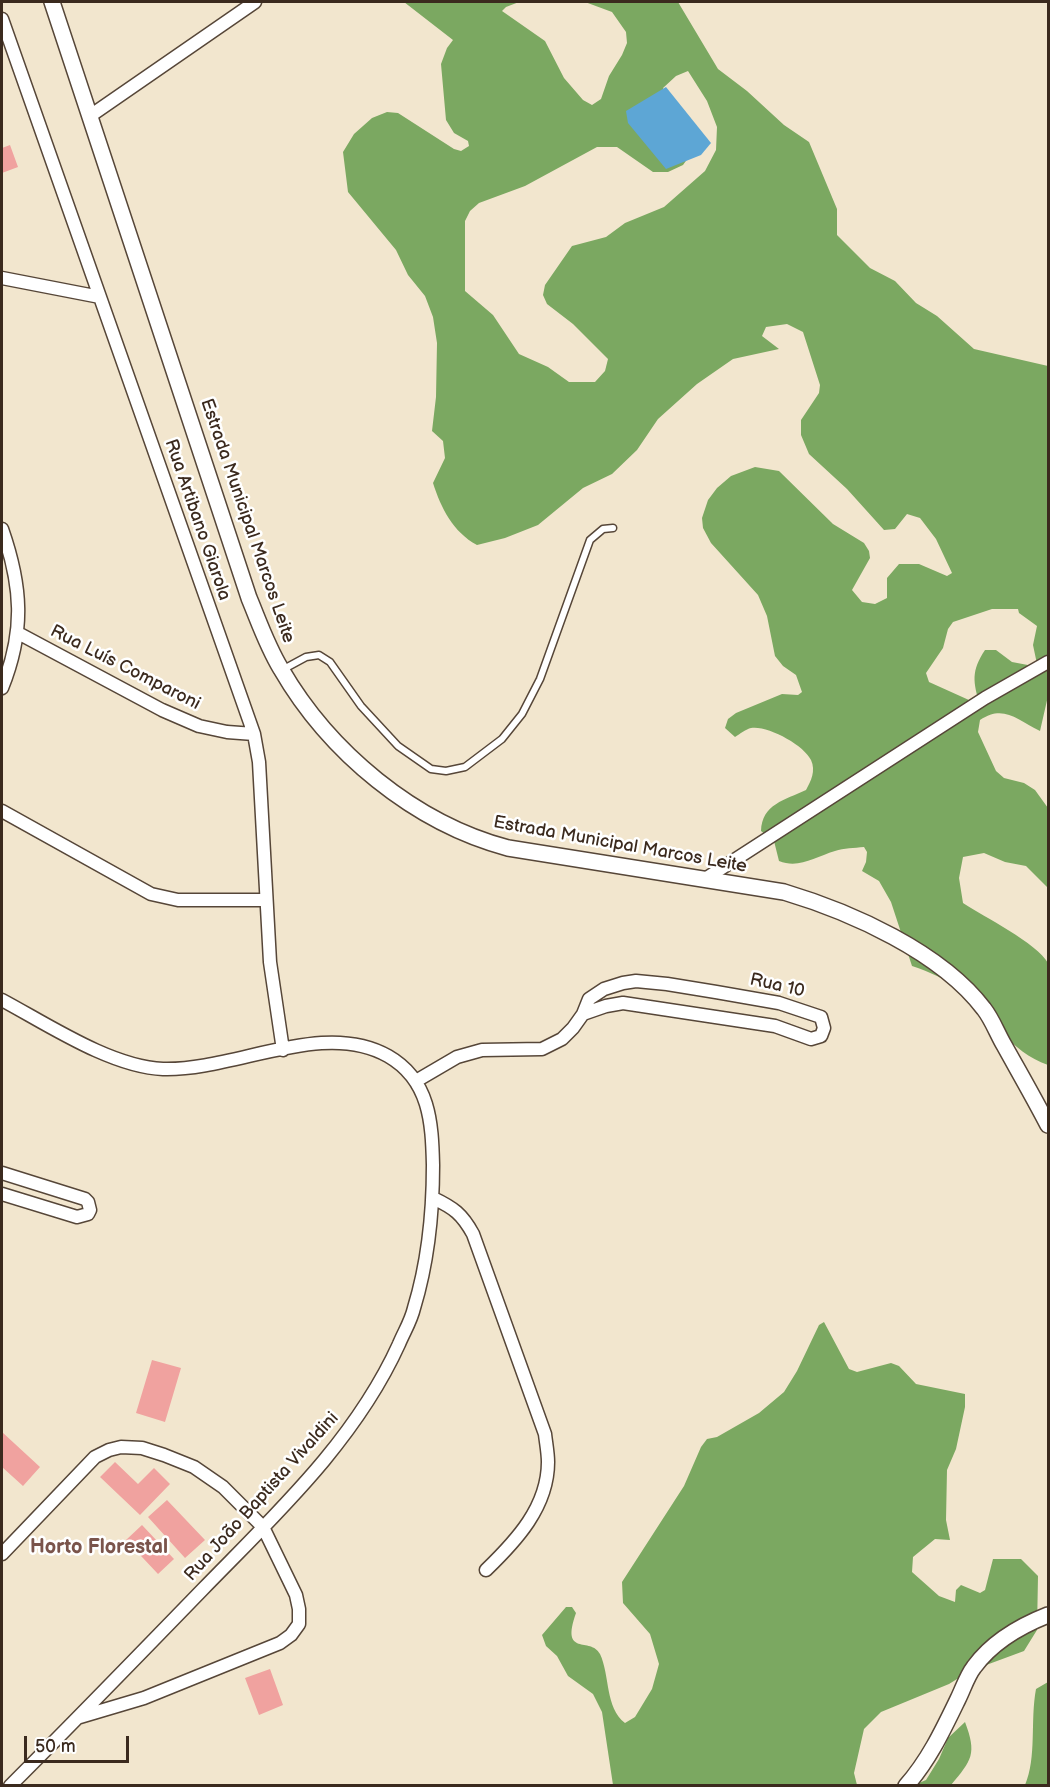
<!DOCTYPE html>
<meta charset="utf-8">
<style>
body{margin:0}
#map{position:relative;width:1050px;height:1787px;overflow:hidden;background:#f2e6ce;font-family:"Balsamiq Sans",sans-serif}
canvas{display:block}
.frame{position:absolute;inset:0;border:3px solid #3b2a1e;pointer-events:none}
.scale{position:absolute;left:24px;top:1736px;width:105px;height:27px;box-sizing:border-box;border:3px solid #3b2a1e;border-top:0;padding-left:8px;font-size:18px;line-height:21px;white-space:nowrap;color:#3b2a1e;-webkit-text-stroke:4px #fff;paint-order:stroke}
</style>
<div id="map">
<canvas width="1050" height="1787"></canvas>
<div class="frame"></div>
<div class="scale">50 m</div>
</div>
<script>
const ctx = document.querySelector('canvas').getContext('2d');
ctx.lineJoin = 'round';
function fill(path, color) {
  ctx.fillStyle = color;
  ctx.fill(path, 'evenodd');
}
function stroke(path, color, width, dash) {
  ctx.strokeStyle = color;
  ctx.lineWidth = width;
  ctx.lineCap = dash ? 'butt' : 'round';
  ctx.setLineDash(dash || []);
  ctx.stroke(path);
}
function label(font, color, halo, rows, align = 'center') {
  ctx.font = font + ' "Balsamiq Sans",sans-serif';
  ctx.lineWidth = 5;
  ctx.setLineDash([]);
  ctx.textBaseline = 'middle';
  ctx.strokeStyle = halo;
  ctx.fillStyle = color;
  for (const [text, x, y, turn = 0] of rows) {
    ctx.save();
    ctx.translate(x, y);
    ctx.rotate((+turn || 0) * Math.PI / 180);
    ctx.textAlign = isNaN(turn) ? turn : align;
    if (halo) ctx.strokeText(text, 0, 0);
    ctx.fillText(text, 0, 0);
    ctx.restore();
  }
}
const forest = new Path2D(`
 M404,2H519L506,7L502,11L545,41L564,78L583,100L592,105L601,99L609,76L622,55L627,43L626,32L612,12L585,2H678L718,69L747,91L784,125L809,142L837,209V235L870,268L895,281L916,303L937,316L974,349L1048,366V696L1040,731C1017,720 1004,704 980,720L978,732L996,771L1004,778L1024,783L1035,790L1048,808V888L1026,866L1005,862L984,853L963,857L959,878L963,903C984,917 1037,943 1048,963V1065C1010,1052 991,1016 961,991C946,979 930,972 912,966L891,902L879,881L862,871L866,862L867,852L864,847C854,848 844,848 835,851C815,857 799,869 779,861L774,841L761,831C762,804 785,800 806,790C811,781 816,771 811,760C804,745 767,725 751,728C746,729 740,734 735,737L725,728L728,719L736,713L782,694L798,695L802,692L796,675L783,666L775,656L767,616L758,595L711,543L703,528L702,518L708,500L717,488L731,476L755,467L779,471L833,524L864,543L869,551L870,558L852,590L862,602L875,604L887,598V578L899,564H919L947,576L952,573L936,539L920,518L907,514L895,529L884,530L847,489L809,454L801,435V420L819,393L820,385L803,332L787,324L766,327L762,336L779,349L733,359L697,384L658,419L637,450L612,474L583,488L538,525L505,538L477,545C453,532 441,508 433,483L445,458L443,441L432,431L436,397L437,343L433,317L425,296L408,275L396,250L348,192L343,152L354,134L372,118L387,112L398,113L454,149L461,151L469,146L468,141L454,133L446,120L441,64L447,48L453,40ZM688,71L707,101L717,127L716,150L705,171L664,207L625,223L606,237L572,246L545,285L543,295L547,304L573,324L608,359L605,371L595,382H569L548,367L519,354L493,315L465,291V221L470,211L479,203L525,186L597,147H617L653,172H668L683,165L688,158L687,148L663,88L676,76ZM992,609H1018L1019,613L1037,626L1033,645L1037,664L1033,666L1012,662L996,650H985C971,671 973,682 980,705L929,682L926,673L943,648L948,629L953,622Z
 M824,1322L849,1369L857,1372L891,1363L899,1366L916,1384L965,1394V1407L956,1449L947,1470L946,1520L950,1540L935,1539L913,1557L912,1572L939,1596L955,1602L956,1590L961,1585L980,1593L985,1590L993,1559H1021L1038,1576L1037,1630L1024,1651L970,1671L949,1684L881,1712L864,1729L854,1773L857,1785H613L602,1712L593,1694L568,1676L557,1656L546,1646L542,1635L566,1607H572L576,1613C560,1658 591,1636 600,1654C610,1675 605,1708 625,1723L635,1717L652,1689L659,1664L650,1634L623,1603L622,1582L684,1486L701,1447L707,1439L717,1437L759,1413L784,1392L797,1371L819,1325Z
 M1048,1682V1785H1025C1037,1757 1030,1721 1036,1689Z
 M965,1722C977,1754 972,1760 951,1785L912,1786L926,1780L939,1759L948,1738Z`);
const water = new Path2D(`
 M666,87L711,143L701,155L666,169L628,123L626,111Z`);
const building = new Path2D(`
 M10,145L18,167L2,173V148Z
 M152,1360L181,1368L165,1422L136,1413Z
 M2,1432L40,1467L23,1486L2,1467Z
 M115,1462L138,1484L154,1468L170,1484L140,1515L100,1477Z
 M167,1500L205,1540L185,1558L148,1517Z
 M142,1525L174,1559L158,1574L126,1540Z
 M270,1669L283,1705L259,1715L245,1678Z`);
const service = new Path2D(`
 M282,670L306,657L319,655L330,662L361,706L398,746L431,769L446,771L465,767L502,739L522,714L540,679L590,540L603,529L613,528`);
const minor = new Path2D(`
 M2,19L254,734L259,762L270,962L283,1050
 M90,116L255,2
 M2,278L100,297
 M2,529C22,586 25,631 2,688
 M18,633L162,710L199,726L227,732L254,734
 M2,811L151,894L178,900H266
 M705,879L985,698L1048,662
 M2,1000C47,1024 111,1067 163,1069C235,1071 323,1019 388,1056C430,1080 432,1123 433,1165C433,1213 428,1262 414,1308C411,1321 404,1332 399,1344C355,1441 276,1514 203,1589C139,1655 75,1721 10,1786
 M416,1081L457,1057L482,1050L542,1049L562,1039L573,1028L583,1014L589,999L604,989L623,983L636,981L667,984L716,992L779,1003L821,1017L824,1028L821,1036L811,1039L775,1026L623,1003L606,1006L583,1014
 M2,1173L85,1199L88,1202L90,1210L88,1214L77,1217L2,1194
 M433,1198C454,1208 462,1214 473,1234L545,1434C546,1443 548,1453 548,1462C548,1507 516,1541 486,1570
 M2,1554L95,1457L109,1450L121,1447L142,1448L164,1455L194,1467L223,1487L263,1527L296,1595L299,1609V1624L291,1635L280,1643L144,1698L80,1717`);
const tertiary = new Path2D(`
 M52,2L249,598C259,622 267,646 281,669C329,752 414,823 508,848L784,892C851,912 941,952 984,1009C992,1019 997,1033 1004,1045C1019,1072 1034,1098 1048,1125
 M906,1786C929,1760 943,1730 958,1699C963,1689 967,1676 974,1667C993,1641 1020,1626 1048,1615`);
const streetNames = [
 ["Rua Artibano Giarola",197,520,71],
 ["Estrada Municipal Marcos Leite",247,521,71],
 ["Rua Luís Comparoni",125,668,27],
 ["Estrada Municipal Marcos Leite",620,845,10],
 ["Rua 10",777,986,13],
 ["Rua João Baptista Vivaldini",262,1497,-48]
];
const neighbourhoodNames = [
 ["Horto Florestal",99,1548]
];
fill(forest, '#7ba861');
fill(water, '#5da6d5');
fill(building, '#f0a29f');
stroke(service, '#564638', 9);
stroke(minor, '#564638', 15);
stroke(tertiary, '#564638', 18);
stroke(service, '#fff', 6);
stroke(minor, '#fff', 12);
stroke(tertiary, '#fff', 15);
label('18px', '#3b2a1e', '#fff', streetNames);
label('bold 20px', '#7a544b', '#fff', neighbourhoodNames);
</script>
